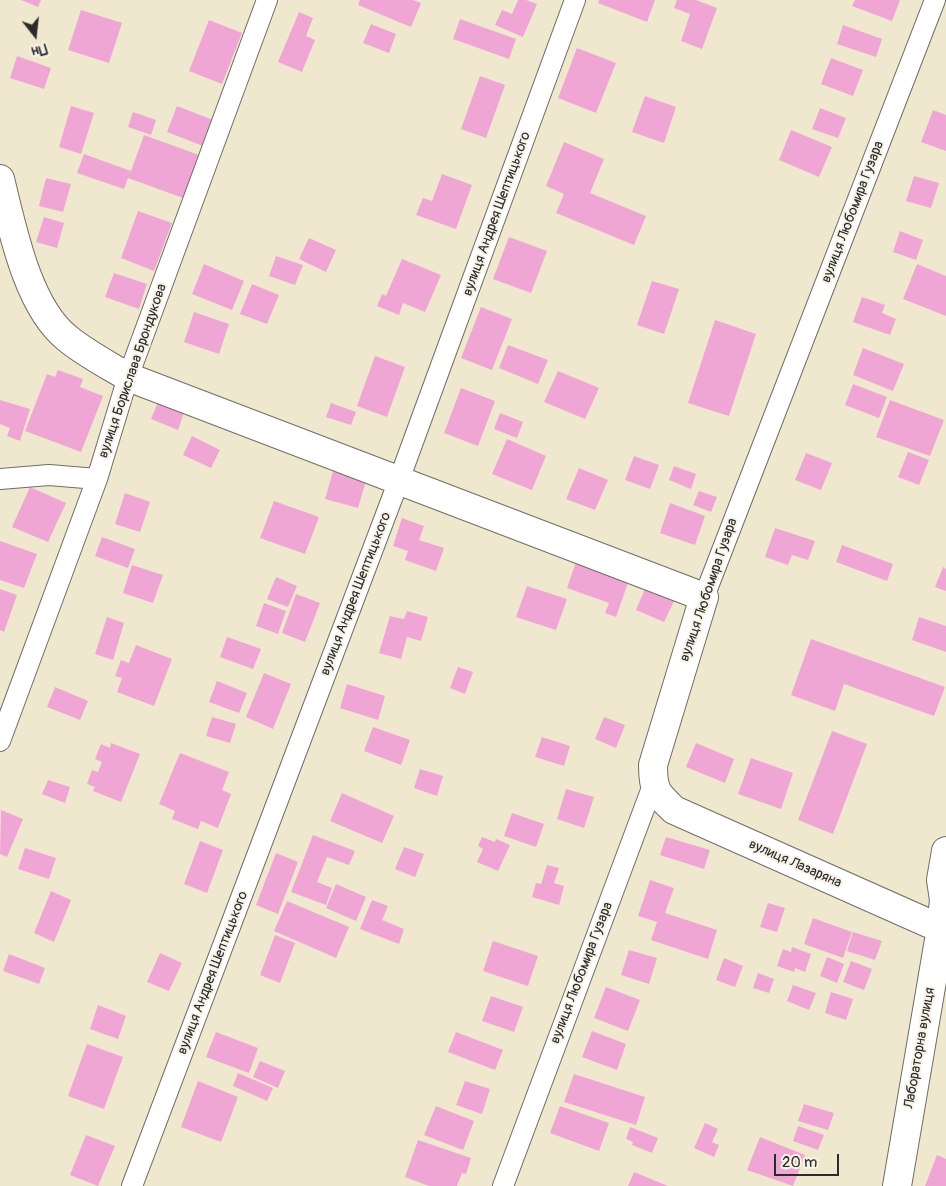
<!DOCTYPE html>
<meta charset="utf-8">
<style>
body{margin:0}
#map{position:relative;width:946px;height:1186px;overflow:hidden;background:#efe8cf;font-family:Pangolin,sans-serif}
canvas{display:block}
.north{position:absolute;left:10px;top:10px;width:50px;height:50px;-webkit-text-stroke:4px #f7f3e8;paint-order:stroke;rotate:164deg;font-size:14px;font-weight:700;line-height:20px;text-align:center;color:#2b2b2b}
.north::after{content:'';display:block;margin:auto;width:18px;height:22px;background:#2b2b2b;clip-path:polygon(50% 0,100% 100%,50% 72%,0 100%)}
.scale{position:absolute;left:774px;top:1154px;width:65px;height:22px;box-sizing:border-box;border:2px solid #2b2b2b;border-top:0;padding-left:6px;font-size:15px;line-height:18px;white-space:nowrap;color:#2b2b2b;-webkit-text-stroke:4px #f7f3e8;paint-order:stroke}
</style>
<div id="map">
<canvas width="946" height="1186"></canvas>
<div class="north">Пн</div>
<div class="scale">20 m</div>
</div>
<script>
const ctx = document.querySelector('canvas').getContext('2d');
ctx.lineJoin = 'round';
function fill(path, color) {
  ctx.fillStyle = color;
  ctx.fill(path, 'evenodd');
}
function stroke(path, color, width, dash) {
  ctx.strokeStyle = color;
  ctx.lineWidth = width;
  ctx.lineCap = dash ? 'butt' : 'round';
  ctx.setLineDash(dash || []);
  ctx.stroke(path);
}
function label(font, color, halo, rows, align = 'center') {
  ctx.font = font + ' Pangolin,sans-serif';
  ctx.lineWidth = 4;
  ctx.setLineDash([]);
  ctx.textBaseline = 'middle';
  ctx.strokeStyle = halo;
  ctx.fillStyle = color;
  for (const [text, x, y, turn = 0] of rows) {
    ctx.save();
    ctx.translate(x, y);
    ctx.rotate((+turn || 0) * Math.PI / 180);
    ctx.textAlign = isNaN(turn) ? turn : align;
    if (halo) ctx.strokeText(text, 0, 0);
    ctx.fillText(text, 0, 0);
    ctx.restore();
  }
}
const building = new Path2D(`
 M21,0H41L38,7Z
 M360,0H413L421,3L411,27L358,5Z
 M518,0H526L537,4L523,37L495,25L502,10L512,14Z
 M599,0H655L647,22L598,3Z
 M677,0H696L717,8L702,49L681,41L690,14L674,8Z
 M855,0H900L892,21L852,6Z
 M81,10L122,23L109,63L68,50Z
 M299,12L313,18L306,36L315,40L302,72L278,62Z
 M460,19L516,39L509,59L453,39Z
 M209,20L242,33L222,84L189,71Z
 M371,24L396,34L389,53L363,43Z
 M843,25L882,39L876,57L837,44Z
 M577,48L616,63L596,113L558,98Z
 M17,56L51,68L44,89L10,78Z
 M831,58L863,70L853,96L821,84Z
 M480,76L505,85L486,138L461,129Z
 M645,96L676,107L664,143L632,132Z
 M71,106L94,113L81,154L59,147Z
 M177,106L213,120L203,146L167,132Z
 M820,108L846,118L838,138L812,129Z
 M933,110L946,115V151L921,142Z
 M133,112L156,120L151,135L128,127Z
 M791,130L832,147L819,177L779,160Z
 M144,135L199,155L183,198L128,178L124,189L77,173L84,154L131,171Z
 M564,142L604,159L590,193L646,216L634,245L556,213L564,194L546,186Z
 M442,174L472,185L456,229L416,215L423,198L432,201Z
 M914,176L939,183L931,208L906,201Z
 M46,178L71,184L63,212L39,206Z
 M138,211L172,223L154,271L121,258Z
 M44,217L64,223L57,248L36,242Z
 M900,231L923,240L916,260L893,252Z
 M509,237L547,251L531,293L493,279Z
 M309,238L336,250L326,272L299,259Z
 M276,256L303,265L295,285L269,276Z
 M402,259L441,275L425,312L403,303L399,315L377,306L382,294L386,296Z
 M204,264L244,281L232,310L192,294Z
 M917,264L946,276V316L903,299Z
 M114,273L147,284L139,309L105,297Z
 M652,281L679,289L664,334L637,325Z
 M252,284L279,295L267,324L240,314Z
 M862,297L885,305L882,313L896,319L890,335L853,322Z
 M481,307L512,319L492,370L461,358Z
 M194,312L229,324L219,354L184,342Z
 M715,320L756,334L729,416L688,403Z
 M508,345L548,360L538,384L499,368Z
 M863,348L904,364L893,391L853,375Z
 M375,356L405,367L387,417L357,406Z
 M58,370L83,379L80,387L103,396L81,452L25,431L47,374L55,377Z
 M558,371L599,388L585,419L544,402Z
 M853,384L887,397L879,418L845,405Z
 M461,388L495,401L478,446L444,433Z
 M0,400L30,409L20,441L7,436L10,428L0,424Z
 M890,400L944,420L930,456L876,437Z
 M158,402L184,412L178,430L151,419Z
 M331,403L356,412L351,425L326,417Z
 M500,413L523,422L517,438L494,429Z
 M192,436L220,450L211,468L183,455Z
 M507,439L546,456L532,490L492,474Z
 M908,452L929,460L919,485L898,477Z
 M806,453L832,463L821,490L795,480Z
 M634,456L659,465L650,489L625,480Z
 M674,466L696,474L691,489L669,480Z
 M334,468L367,477L358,508L325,499Z
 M579,468L608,480L595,510L566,499Z
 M30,487L66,503L48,542L12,527Z
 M699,491L717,497L711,512L693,505Z
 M125,493L150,502L140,532L115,524Z
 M274,501L319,517L305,554L260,538Z
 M670,503L705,516L695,545L660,533Z
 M402,518L424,526L419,540L444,548L436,571L405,560L408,551L393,546Z
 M775,528L815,541L808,560L792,555L788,565L765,557Z
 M102,537L135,549L128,568L95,556Z
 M0,541L37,554L24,588L0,580Z
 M842,545L893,564L887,581L836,562Z
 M576,562L629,580L616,617L605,613L609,603L567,588Z
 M132,565L163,575L153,603L123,593Z
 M943,567L946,569V591L935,587Z
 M276,577L297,586L288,607L267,599Z
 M647,584L676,597L664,622L636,610Z
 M527,586L567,599L556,630L516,617Z
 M0,589L17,595L4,632L0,630Z
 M296,594L320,603L305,642L282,633Z
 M264,603L286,611L278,634L256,626Z
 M407,611L428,617L421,641L407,637L401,659L379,653L390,616L404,619Z
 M107,617L124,623L113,660L95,654Z
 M919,617L946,626V652L912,640Z
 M227,637L261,649L253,669L220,657Z
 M811,639L945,687L934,716L844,684L835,711L791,695Z
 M136,645L172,659L154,706L117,692L122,678L115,676L121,660L129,663Z
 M458,667L473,672L465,694L450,688Z
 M264,673L291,684L273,729L246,717Z
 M217,681L247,693L239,713L209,702Z
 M347,684L385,696L378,720L340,708Z
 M55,687L88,701L80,720L47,707Z
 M212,717L236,724L230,743L206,736Z
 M604,717L625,725L616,748L595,739Z
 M373,727L410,740L401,765L364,751Z
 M832,731L867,744L833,834L798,820Z
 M542,737L570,746L564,766L535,757Z
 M111,743L140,754L121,802L93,791L95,787L87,784L92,770L98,772L102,762L95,759L101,744L110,748Z
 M696,743L734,759L725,783L686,767Z
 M180,753L229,772L222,790L231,794L218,828L201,821L198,829L172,819L175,811L159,804Z
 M751,758L793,773L781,809L738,794Z
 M420,769L443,776L437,796L414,788Z
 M48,780L70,787L65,803L42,794Z
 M566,789L594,797L584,828L557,819Z
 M342,793L394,816L382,843L330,821Z
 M1,810L23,819L7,857L0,854Z
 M512,813L544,824L536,847L504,836Z
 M313,835L355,851L349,865L327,857L317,882L332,888L326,905L291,892Z
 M482,837L495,842L496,839L510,845L498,871L477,862L483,849L478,846Z
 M666,837L710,850L704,869L660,855Z
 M200,841L223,850L207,893L184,884Z
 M404,847L424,854L415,877L395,869Z
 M25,848L56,858L49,879L18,869Z
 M276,853L298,862L278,914L256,905Z
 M547,865L559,868L554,883L564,886L559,905L532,897L536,883L541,884Z
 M650,880L674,888L665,913L717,930L708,959L651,940L657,922L638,916Z
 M336,884L366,897L356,921L326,908Z
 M51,891L71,900L54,942L34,933Z
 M372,900L388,906L382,920L404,929L399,944L360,929Z
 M287,901L349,927L336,958L274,931Z
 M768,903L785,908L777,932L760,927Z
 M813,918L852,932L843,958L804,944Z
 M853,932L882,941L875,960L847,951Z
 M275,935L295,943L280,983L260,975Z
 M493,941L538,956L528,986L483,971Z
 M792,947L811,954L805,972L795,968L794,972L777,966L783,949L791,952Z
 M629,950L657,958L649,984L621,975Z
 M160,953L182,963L169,991L147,982Z
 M9,954L45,968L39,984L3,971Z
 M827,957L844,964L837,983L820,976Z
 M724,958L743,966L735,987L716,980Z
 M851,961L872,969L864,990L843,982Z
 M758,973L774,979L769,993L753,988Z
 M793,985L816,993L809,1010L787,1001Z
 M606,987L640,1000L628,1031L594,1018Z
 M831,992L853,999L846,1020L825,1013Z
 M491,996L523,1007L514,1032L482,1021Z
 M98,1005L126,1016L118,1039L90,1029Z
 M592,1031L626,1044L617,1070L582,1057Z
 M216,1032L258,1048L249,1073L206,1057Z
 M456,1032L503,1050L495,1070L448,1052Z
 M87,1044L123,1057L104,1109L68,1096Z
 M260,1061L285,1071L278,1088L253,1077Z
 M238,1073L273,1088L267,1101L233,1086Z
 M574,1074L645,1097L636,1125L564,1102Z
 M198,1081L238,1097L221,1142L181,1127Z
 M465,1081L490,1089L482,1114L456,1105Z
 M804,1104L834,1113L828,1130L798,1121Z
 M436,1106L474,1121L463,1150L424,1135Z
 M560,1106L609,1123L599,1151L550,1133Z
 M705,1123L718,1129L712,1142L719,1145L714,1157L694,1148Z
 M798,1126L824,1135L818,1150L793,1141Z
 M630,1127L658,1138L652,1153L632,1145L633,1142L626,1139Z
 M86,1135L115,1146L98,1186L70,1175Z
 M760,1137L805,1155L793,1186L747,1170Z
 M418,1140L471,1158L466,1174L462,1173L457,1186H429L405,1177Z
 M937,1155L946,1159V1186H925Z
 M634,1172L668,1186H628Z`);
const street = new Path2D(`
 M0,479L49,475L97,479
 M704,597L935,0
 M0,741L97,479L128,377L267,0
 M132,1186L399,480L575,0
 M503,1186L653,785`);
const secondary = new Path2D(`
 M0,179C12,227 27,306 67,338C85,353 108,365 128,377L704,597L653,765C653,790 656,793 674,810L946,931
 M897,1186L941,928L944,900L941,880L946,851`);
const streetNames = [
 ["вулиця Любомира Гузара",853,212,-69],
 ["вулиця Андрея Шептицького",497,214,-70],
 ["вулиця Борислава Брондукова",133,371,-71],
 ["вулиця Любомира Гузара",709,590,-71],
 ["вулиця Андрея Шептицького",356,594,-69],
 ["вулиця Лазаряна",795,864,24],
 ["вулиця Андрея Шептицького",213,973,-69],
 ["вулиця Любомира Гузара",582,973,-69],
 ["Лабораторна вулиця",920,1048,-80]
];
fill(building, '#f0a6d5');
stroke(street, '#706d64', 22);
stroke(secondary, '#706d64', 30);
stroke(street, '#fff', 20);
stroke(secondary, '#fff', 28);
label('14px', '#2b2b2b', '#f7f3e8', streetNames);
</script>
